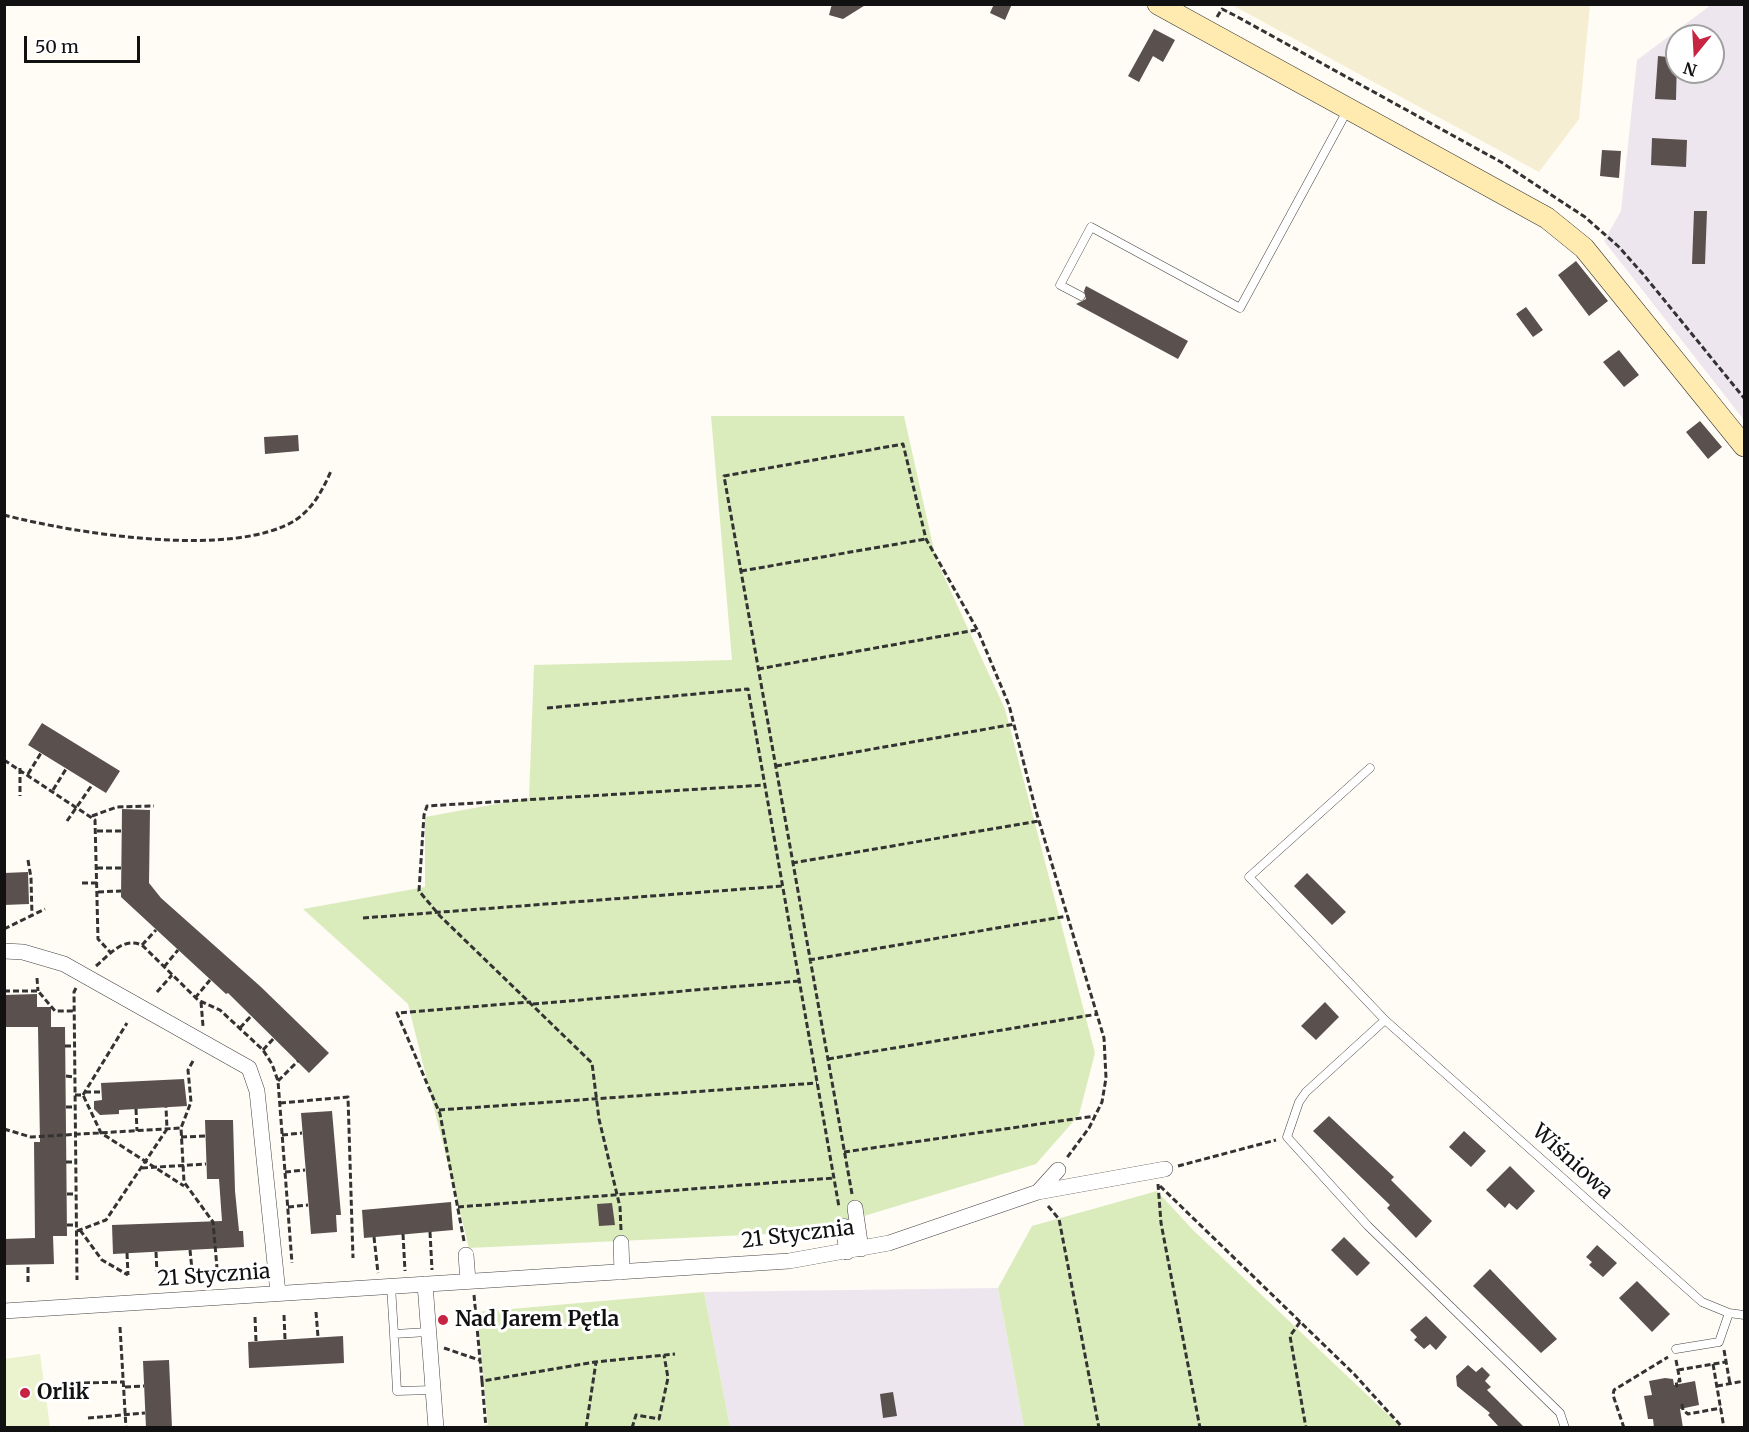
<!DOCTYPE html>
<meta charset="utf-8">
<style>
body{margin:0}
#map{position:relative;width:1749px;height:1432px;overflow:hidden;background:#fffbf5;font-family:Merriweather,serif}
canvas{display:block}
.frame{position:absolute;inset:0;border:6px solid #111;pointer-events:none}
.north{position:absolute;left:1665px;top:24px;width:60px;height:60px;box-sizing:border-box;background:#fff;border:2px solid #a0a0a0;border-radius:50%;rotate:198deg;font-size:16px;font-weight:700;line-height:24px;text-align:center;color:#111}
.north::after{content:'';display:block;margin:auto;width:21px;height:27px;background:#c62442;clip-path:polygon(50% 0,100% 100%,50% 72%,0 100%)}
.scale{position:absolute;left:24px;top:36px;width:116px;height:27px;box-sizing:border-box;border:3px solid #111;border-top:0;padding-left:8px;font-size:18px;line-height:21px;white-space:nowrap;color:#111;-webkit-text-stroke:4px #fff;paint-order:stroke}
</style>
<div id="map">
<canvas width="1749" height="1432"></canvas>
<div class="frame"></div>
<div class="north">N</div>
<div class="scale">50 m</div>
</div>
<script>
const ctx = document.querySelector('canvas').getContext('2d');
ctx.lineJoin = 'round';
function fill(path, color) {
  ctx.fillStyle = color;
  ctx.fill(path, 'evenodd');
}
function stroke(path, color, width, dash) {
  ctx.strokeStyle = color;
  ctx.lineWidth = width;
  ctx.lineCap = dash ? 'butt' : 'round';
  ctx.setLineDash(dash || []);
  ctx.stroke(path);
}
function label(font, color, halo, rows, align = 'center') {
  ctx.font = font + ' Merriweather,serif';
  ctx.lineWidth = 6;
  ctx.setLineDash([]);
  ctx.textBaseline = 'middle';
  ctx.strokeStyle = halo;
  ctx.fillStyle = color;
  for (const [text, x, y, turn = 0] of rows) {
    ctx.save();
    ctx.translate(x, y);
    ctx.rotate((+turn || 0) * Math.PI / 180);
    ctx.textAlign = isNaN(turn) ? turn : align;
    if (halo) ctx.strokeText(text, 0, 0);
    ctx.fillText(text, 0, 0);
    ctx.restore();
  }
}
const industrial = new Path2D(`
 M1711,5H1744V420L1604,241L1621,211L1637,60ZM1677,36H1713V72H1677Z
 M998,1288L1024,1427H730L704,1292Z`);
const farmland = new Path2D(`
 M1232,5H1590L1579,119L1539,172Z`);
const green = new Path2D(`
 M711,416H904L936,559L1005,709L1095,1053L1079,1115L1036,1164L811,1232L469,1248L408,1004L303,909L425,887V817L529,798L534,665L732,660Z
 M1157,1191L1193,1230L1401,1427H1024L998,1288L1032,1226Z
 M704,1292L730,1427H488L477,1312Z`);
const pitch = new Path2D(`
 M40,1354L50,1427H5V1359Z`);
const building = new Path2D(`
 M832,4H867L843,19L829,15Z
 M994,4H1012L1005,20L990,13Z
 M1154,29L1175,40L1163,62L1153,56L1139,82L1128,76Z
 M1658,56L1677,58L1676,100L1655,99Z
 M1652,138L1687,140L1686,167L1651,165Z
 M1602,150L1621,151L1619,178L1600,176Z
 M1694,211H1707L1705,264H1692Z
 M1576,261L1608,301L1589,316L1558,275Z
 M1086,286L1188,341L1178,359L1076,304L1086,299L1084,291Z
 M1526,307L1543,330L1533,337L1516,314Z
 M1619,350L1639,375L1624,387L1603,362Z
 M1700,421L1722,447L1708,459L1686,432Z
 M298,435L299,451L265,454L264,437Z
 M42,723L120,771L106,793L28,745Z
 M122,809L150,810L149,883L161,898L261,987L329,1053L309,1073L228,993L226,994L121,897Z
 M28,872L29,904L4,905V873Z
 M1307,873L1346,912L1332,925L1294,886Z
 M37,994V1007H51V1027H65L67,1236H53L54,1264L4,1265V1239L35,1238L34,1142H40L38,1027H4V995Z
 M1325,1002L1339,1017L1316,1040L1301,1026Z
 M184,1079L187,1106L119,1110V1114L100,1115L94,1109V1101L102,1100L101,1083Z
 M332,1111L341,1215H336L337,1232L311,1234L301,1113Z
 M1329,1116L1394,1177L1391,1180L1432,1221L1416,1238L1387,1208L1390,1205L1313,1131Z
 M205,1120H233L235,1191L239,1231H243L244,1247L113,1254L112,1225L222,1221L219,1179H207Z
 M1464,1131L1486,1151L1471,1167L1449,1147Z
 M1510,1166L1535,1191L1517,1210L1509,1203L1505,1208L1486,1190Z
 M451,1202L453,1230L364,1238L362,1210Z
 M612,1203L615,1225L599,1226L597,1204Z
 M1344,1237L1370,1263L1357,1276L1331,1250Z
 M1597,1245L1617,1263L1603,1277L1589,1265L1592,1262L1586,1257Z
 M1490,1269L1557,1339L1541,1353L1473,1286Z
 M1637,1281L1670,1314L1652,1332L1619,1298Z
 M1426,1316L1447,1337L1436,1350L1430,1344L1424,1349L1414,1340L1417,1337L1410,1330Z
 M343,1336L344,1363L249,1368L248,1342Z
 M169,1360L172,1428H146L143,1361Z
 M1468,1365L1476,1372L1482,1367L1490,1375L1485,1381L1491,1387L1487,1390L1525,1428H1500L1488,1415L1490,1413L1457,1386L1456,1376Z
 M1665,1378L1673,1379L1674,1385L1695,1381L1699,1405L1680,1409L1683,1428H1654L1653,1419H1648L1644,1396L1652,1395L1649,1381Z
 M893,1392L897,1416L883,1418L880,1394Z`);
const path = new Path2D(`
 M1217,17L1222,9L1234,15L1501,162L1585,217L1619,247L1643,274L1744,398
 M4,515C73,533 236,560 297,519C314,507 323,489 331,471
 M741,571L926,539
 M758,669L976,630
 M547,708L748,689L839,1207
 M4,760L95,820L98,939L111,953
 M776,766L1015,724
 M20,768V796
 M28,774L41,753
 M53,790L66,769
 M92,816L117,807L154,806
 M67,821L92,785
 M97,831H122
 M28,860L31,878L32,916
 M792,863L1039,821
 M97,868H122
 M82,883H97
 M98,892L121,891
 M363,918L783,886
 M4,929L45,909
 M142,945L156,930
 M809,960L1068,916
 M96,966C110,954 123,937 142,945L198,1000L220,1010L263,1050L272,1064L278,1081L292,1263
 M164,967L178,950
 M37,978L38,991
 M76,988L74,992L77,1280
 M4,991H38L55,1011H74
 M157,992L172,975
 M195,998L210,980
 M201,1002L203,1026
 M533,1004L800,981
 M240,1028L251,1016
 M65,1046H74
 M263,1050L274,1038
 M828,1059L1098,1014
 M193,1061L188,1070L191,1102L181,1128L184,1182L213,1222L217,1268
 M66,1076L74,1077
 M278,1081L298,1061
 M85,1092H101
 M75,1095H83L101,1133L184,1186
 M83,1095L127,1023
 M280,1103L348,1097L353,1258
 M66,1107H75
 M136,1109L137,1131
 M439,1110L817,1083
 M4,1129L31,1137L181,1128
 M282,1135L302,1133
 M181,1137L206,1136
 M844,1152L1095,1116
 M66,1162H76
 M1178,1166L1276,1140
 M142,1168L206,1164
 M285,1172L305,1170
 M1158,1184L1161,1223L1200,1428
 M1160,1186L1354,1374L1403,1428
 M67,1194H76
 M852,1194L724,476L903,444L926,539L978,631L1009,705L1036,811L1104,1038L1106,1078L1102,1102L1089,1128L1066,1159
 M1048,1206L1059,1219L1099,1428
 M288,1207L308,1205
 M458,1207L834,1178
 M67,1225H77
 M80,1230L102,1260L128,1275
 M621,1230L620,1207L599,1119L592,1063L440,916L419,891L424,815L427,806L765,785
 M77,1231L106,1220L167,1129L166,1107
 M430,1232L432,1270
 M403,1234L405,1271
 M374,1237L378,1273
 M464,1241L440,1114L397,1013L531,1002
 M190,1250L192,1270
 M156,1252L157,1273
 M127,1253L128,1275
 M28,1282V1265
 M474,1295L482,1381L595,1362L675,1354
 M316,1312L318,1337
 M284,1315L285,1339
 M255,1317L256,1341
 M1300,1322L1290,1336L1306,1428
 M120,1327L126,1428
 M444,1348L479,1360
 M1724,1350L1730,1384
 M1676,1360L1680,1381H1676L1677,1387
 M1713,1364L1724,1428
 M1678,1370L1726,1362
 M482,1381L486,1428
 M84,1383L124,1382
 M1717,1386L1744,1381
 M125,1387L144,1386
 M1682,1404L1683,1410L1688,1414L1721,1408
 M88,1418L145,1413
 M586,1428L596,1362
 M632,1428L636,1415L659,1419L668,1378L664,1355
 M1624,1428L1613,1395L1614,1390L1668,1357
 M1725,1428H1738`);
const lane = new Path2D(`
 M1081,296L1060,285L1091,227L1240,308L1347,111
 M1370,768L1249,877L1385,1020L1702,1302L1729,1313L1744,1315
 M1385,1020L1306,1092L1299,1102L1287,1137L1368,1226L1560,1413L1565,1428
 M391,1286L394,1334L428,1332
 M394,1334L397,1391L433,1390
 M1676,1349L1719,1342L1729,1313`);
const street = new Path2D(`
 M4,951L23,952L64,964L249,1068L257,1091L278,1293
 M1038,1192L1058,1170
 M855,1208L861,1249
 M843,1226L847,1252
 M621,1243L622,1272
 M466,1255L468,1281
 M425,1284L436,1428
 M4,1311L789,1261L889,1243L1038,1192L1165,1169`);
const secondary = new Path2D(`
 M1158,4L1547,218L1584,248L1744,446`);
const markers = [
 [443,1320,6,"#c62442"],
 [25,1393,6,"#c62442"]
];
const streetNames = [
 ["Wiśniowa",1572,1162,42],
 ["21 Stycznia",798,1235,-7],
 ["21 Stycznia",214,1276,-4]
];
const poiNames = [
 ["Nad Jarem Pętla",455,1320],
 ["Orlik",37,1393]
];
fill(industrial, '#ede6ef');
fill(farmland, '#f6eed3');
fill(green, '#dbecbc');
fill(pitch, '#ebf2ce');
fill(building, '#5a504d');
stroke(lane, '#444', 9);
stroke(street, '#444', 16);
stroke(secondary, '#333', 22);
stroke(path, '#333', 3, [6, 3]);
stroke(lane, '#fff', 8);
stroke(street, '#fff', 15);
stroke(secondary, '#ffebb0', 21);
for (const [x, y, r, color] of markers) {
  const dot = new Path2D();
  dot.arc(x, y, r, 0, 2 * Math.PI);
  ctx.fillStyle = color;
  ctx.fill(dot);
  stroke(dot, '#fff', 2);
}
label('21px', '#111', '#fff', streetNames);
label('bold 21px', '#111', '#fff', poiNames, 'left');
</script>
